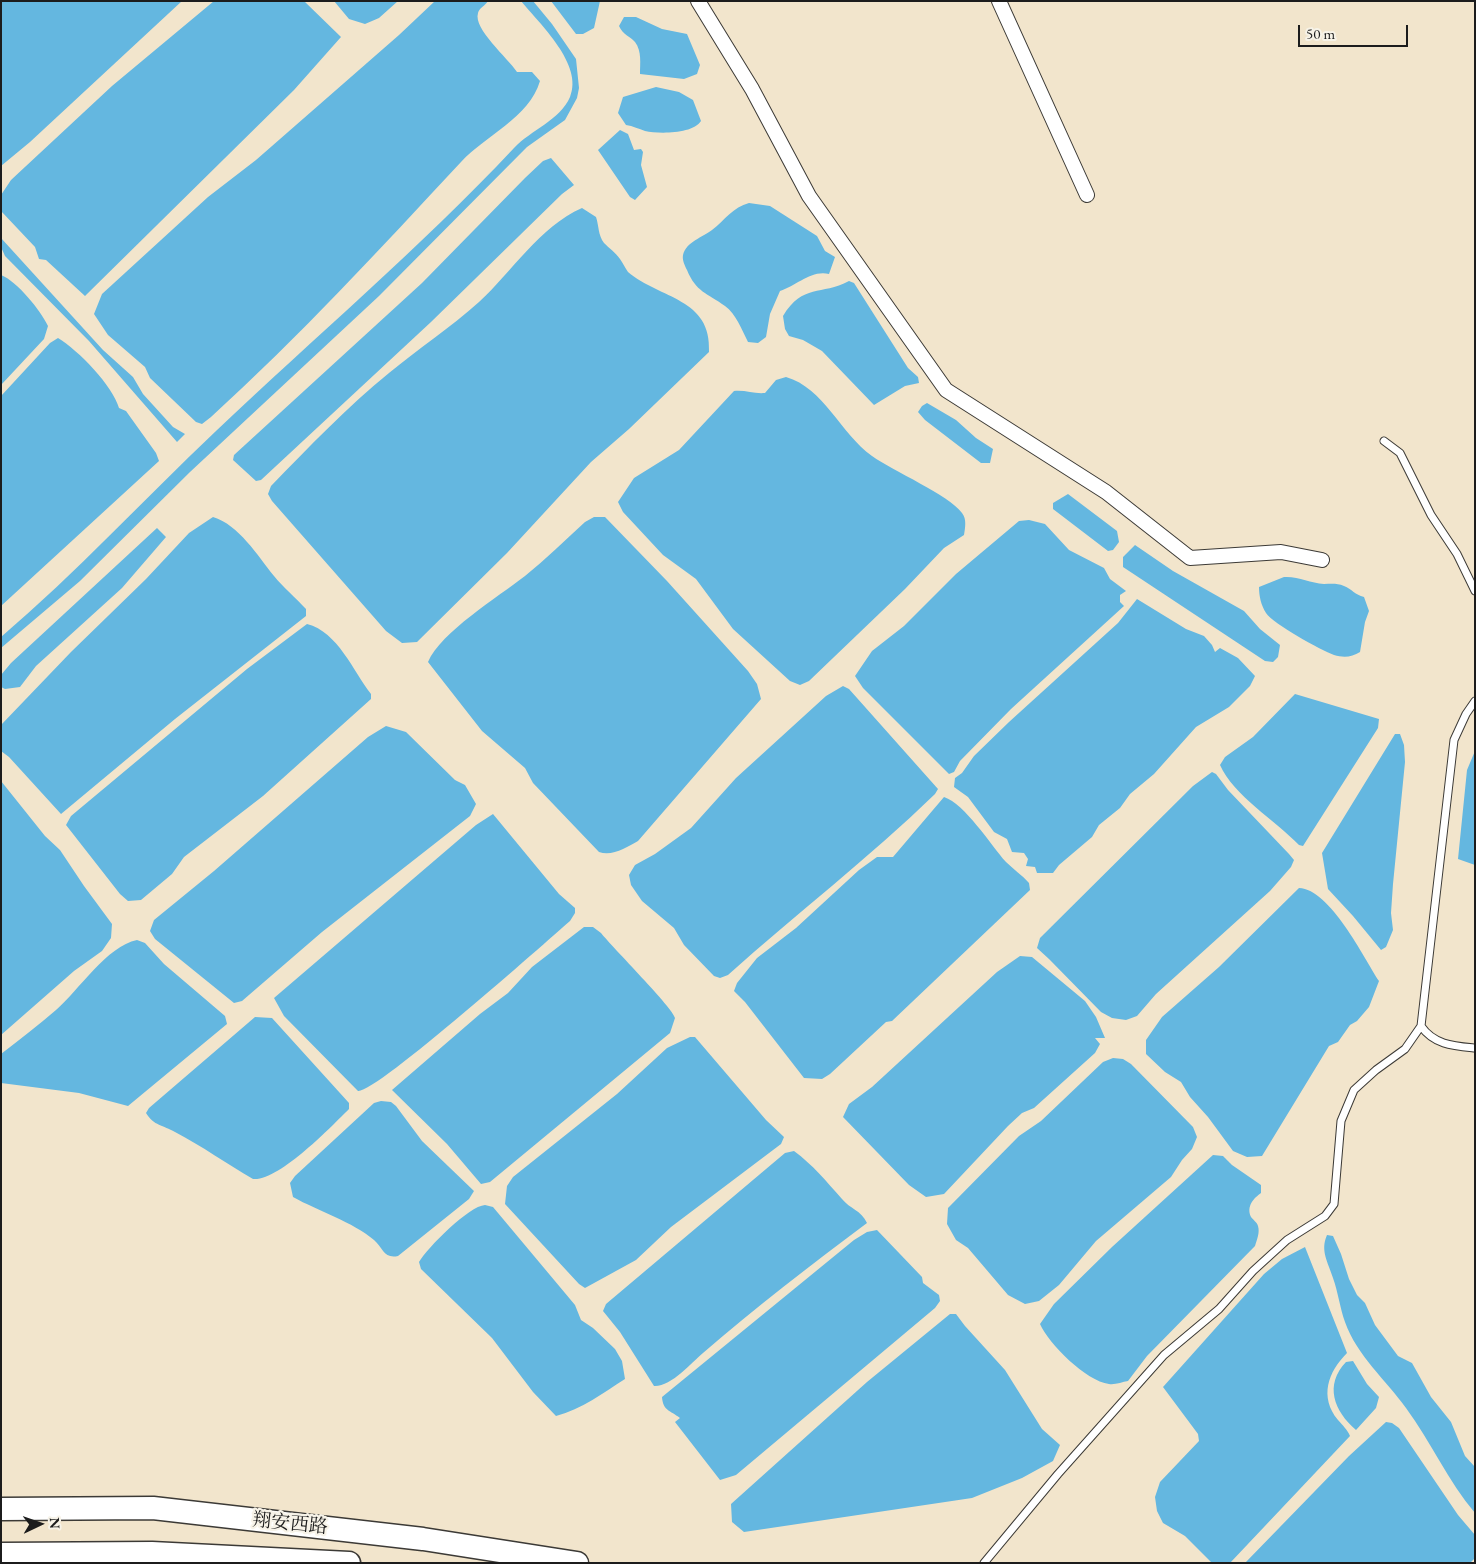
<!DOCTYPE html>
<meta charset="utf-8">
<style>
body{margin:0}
#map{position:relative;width:1476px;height:1564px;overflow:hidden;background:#f2e5cc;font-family:"EB Garamond",serif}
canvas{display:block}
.frame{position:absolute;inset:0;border:2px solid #1c1c1c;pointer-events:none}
.north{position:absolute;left:15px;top:1499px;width:50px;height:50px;-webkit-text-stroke:4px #f7f3e8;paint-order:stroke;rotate:87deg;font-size:14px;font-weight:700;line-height:20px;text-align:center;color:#1c1c1c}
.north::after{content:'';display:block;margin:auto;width:18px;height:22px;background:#1c1c1c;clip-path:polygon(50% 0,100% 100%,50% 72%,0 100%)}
.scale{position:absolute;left:1298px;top:25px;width:110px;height:22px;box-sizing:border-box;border:2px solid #1c1c1c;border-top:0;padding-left:6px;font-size:15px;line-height:18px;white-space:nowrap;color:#1c1c1c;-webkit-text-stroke:4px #f7f3e8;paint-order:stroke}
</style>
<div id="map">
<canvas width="1476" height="1564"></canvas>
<div class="frame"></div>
<div class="north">N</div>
<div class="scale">50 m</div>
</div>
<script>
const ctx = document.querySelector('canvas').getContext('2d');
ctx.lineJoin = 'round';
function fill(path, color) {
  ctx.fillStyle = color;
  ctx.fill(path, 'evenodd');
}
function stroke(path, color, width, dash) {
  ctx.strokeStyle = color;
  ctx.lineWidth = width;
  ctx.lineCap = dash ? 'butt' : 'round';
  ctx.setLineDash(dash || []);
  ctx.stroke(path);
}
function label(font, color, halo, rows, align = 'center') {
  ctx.font = font + ' "EB Garamond","Noto Serif SC",serif';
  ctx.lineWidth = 4.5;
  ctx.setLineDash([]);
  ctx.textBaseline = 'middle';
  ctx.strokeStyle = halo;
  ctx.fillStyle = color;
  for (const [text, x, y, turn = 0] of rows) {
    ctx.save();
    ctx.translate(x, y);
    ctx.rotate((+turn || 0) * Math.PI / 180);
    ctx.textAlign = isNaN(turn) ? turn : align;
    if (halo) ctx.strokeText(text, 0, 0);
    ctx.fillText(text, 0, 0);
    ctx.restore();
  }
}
const water = new Path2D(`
 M1,1H182L30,142L1,166Z
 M214,1H304L341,37L294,90L85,296L46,260L39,259L35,247L1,211V195L11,180L112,86Z
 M334,1H398L379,18L365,24L349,19Z
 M435,1H488C485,6 479,8 478,13C473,29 508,58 517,72H532L540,81C529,118 486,135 461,162C380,249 300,336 211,417L202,424L196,422L150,378L145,367L108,335L94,314L102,294L208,197L256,160L399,35Z
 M521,1H533L552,24L576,59L579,88L577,98L565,120L527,147L379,296L190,472L80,581L1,648V637C76,573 144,499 216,431C315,337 420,248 514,148C531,130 560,120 570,97C584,65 540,24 521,1Z
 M551,1H600L594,28L583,34H576Z
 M624,17H636L662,29L687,34L700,65L697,74L684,79L640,74C640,64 642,51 635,42C630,36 623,35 619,26Z
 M656,87L679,92L693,100L701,121C693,134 659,134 645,131C639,129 633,126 626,125L618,113L623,97Z
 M620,130L628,134L634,150L641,149L643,152L641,165L647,187L635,200L630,197L598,150Z
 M551,158L574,185L562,194L431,322L261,480L256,481L233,460L234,455L422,283L525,178L543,161Z
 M749,203L770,206L817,236L825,251L835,257L829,274C810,270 797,286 780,291L770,314L766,337L758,343L748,342C742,330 736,314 725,306C707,293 696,292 687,270C685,266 682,260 683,255C686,242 703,237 712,230C725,220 733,207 749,203Z
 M582,208L596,217C599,226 598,235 604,243C609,248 615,252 620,259C623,263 625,268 628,272C660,299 712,298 709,352L629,429L591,462L507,553L417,642L402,643L386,631L272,501L268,494L271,486C309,447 347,407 389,373C418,349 450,328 479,302C512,272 539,227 582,208Z
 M1,238L103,350L133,377L143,394L173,427L185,434L177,442L89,341L5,256L1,247Z
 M1,275C17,281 41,311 48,326L44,339L1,385Z
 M849,281L854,283L908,368L918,377L919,383L905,386L874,405L822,351L803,340L789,336L785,329L783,316C803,283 821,296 849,281Z
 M58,338C78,350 113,386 119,408L126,411L156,453L159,461L1,606V396L50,343Z
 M786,377C824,388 840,433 872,456C893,471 949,495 962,513C967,519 965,528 964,535L944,548L905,589L809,681L800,685L790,681L733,629L696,579L663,555L623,512L618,502L634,478L679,450L734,391C746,390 754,394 765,393L776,380Z
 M927,403L956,420L976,438L993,449L990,463H981L925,420L918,412L922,406Z
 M1068,494L1117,531L1119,542L1113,550L1108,551L1053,509V503Z
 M213,517C239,525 257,555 274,576C283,587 296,598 306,609V616L175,719L61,814L9,757L1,751V725L71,652L146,579L189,533Z
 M594,517H605L667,581L748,671L757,684L761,699L638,841C627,847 612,857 599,852L533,783L525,768L482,731L428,662C441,632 498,597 525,576C546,559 565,540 585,522Z
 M1029,520L1045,524L1069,550L1104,568L1110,579L1126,591L1120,595V602L1124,606L1011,709L960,761L954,772L949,774L863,688L855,676L872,651L904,626L956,574L1019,521Z
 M157,528L166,537L122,588L36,666L20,687L5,689L1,687V675L11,663Z
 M1135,545L1173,571L1244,611L1260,629L1280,645L1278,657L1273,662L1265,661L1123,567V557Z
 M1284,577C1298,576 1310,583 1324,584C1331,584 1337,583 1344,586C1352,589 1355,595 1364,597L1369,611L1365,622L1360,652C1352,657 1344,658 1334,655C1321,650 1273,624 1266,613C1261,605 1259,596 1259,587Z
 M1137,599L1186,629L1204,636L1212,645L1215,652L1220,648L1238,658L1255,676L1250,686L1229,707L1196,727L1154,774L1130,794L1120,808L1099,825L1092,837L1059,865L1053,873H1037L1035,867L1026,866L1028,859L1024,853L1012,852L1007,839L994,832L968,797L954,787L955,778L962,773L974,756L1009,722L1118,623Z
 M307,624C338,632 353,671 371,694V699L263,796L184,857L172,874L141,900L128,901L120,894L66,825L71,816L247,669Z
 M843,686L849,689L938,789L935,794C869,858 796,914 728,975L720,978L714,976L684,945L674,928L642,901L631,885L629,875L635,865L655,854L691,828L736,778L826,696Z
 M1295,694L1379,719L1378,728L1303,846L1299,845C1276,821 1233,795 1220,765L1225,757L1253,737Z
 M386,726L406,732L455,780L465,785L476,804L470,816L322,932L242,1001L234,1003L155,939L150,931L154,920L214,871L368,737Z
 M1395,734H1400L1404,745L1405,762L1393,884L1391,913L1393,930L1386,947L1381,950L1353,916L1328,889L1322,853Z
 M1475,751V865L1458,859L1467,770Z
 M1212,772L1216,774L1228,790L1289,854L1294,860L1291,867L1270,891L1156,994L1137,1016L1126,1020L1112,1018L1101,1012L1049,959L1037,948L1040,938L1193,786Z
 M1,781L45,836L60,850L84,886L112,924L111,938L102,951L74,971L1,1035Z
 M944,797C965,804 990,844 1006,862C1013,869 1022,875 1029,883L1030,890L892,1021L886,1022L830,1074L822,1079L804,1078L745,1002L734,991L737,983L757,958L796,928L859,870L877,857H893Z
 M493,814L559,894L575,908V913L570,921C546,942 375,1094 358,1091L284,1016L274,998L476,825Z
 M1299,888C1330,889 1364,958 1379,981L1369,1007L1357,1021L1350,1025L1338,1042L1329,1046L1262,1156L1247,1157L1233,1151L1208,1117L1190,1097L1181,1082L1165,1072L1146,1054V1040L1162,1017L1219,967Z
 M584,927H593L601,933C612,947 674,1009 675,1018L670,1033L490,1182L481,1184L447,1144L392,1090L480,1014L508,993L532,967Z
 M137,940L145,943L164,964L225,1016L227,1024L128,1106L79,1093L1,1083V1054C20,1039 39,1025 56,1010C79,990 107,946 137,940Z
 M1020,956L1032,957L1085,1001L1096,1017L1105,1038H1095L1100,1044L1095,1053L1034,1108L1022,1113L1008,1126L944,1194L926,1197L909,1185L843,1117L849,1104L872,1087L997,972Z
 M255,1017L272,1018L349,1103V1109C332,1126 278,1182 253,1179C227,1164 202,1146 175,1132C163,1125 154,1126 146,1113L149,1108Z
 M690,1037H695L766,1120L784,1137L781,1144L671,1227L636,1260L585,1288L579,1284L505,1204L507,1186L513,1177L617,1094L667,1048Z
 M1113,1058L1123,1059L1131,1064L1193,1127L1197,1137L1192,1149L1182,1160L1171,1177L1096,1241L1059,1285L1039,1301L1025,1304L1008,1295L968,1248L956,1240L947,1224L948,1208L1019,1136L1041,1121L1103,1062Z
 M381,1101L391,1102L396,1106L422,1141L474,1191L469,1199L398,1256C384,1259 383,1248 374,1240C353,1222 318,1211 293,1197L290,1183L295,1176L374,1103Z
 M794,1151C813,1165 826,1181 842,1199C850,1209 861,1210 867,1223C811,1265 756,1307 703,1353C691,1363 671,1387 654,1386L620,1332L603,1311L606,1304L785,1153Z
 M1213,1155L1223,1156L1232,1165L1261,1185V1193C1254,1198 1246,1206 1251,1217C1253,1220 1257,1222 1258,1226C1260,1233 1257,1239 1255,1246L1147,1356L1128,1381C1122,1382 1115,1385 1109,1384C1086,1381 1049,1344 1040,1324L1054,1304L1112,1247Z
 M485,1205L493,1207L575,1305L581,1320L593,1328L615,1349L622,1361L625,1379C603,1393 582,1409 556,1416L533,1392L492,1338L421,1269L419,1262C428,1247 469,1206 485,1205Z
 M877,1230L922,1277L923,1283L939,1295L940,1301L935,1308L736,1475L720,1480L675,1422L680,1418C670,1410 663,1411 662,1397L854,1240L867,1232Z
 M1327,1235L1333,1236L1341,1254L1349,1279L1357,1295L1365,1303L1375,1325L1398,1356L1412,1363L1431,1397L1451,1422L1465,1456L1475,1467V1513C1448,1481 1431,1442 1406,1408C1386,1380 1357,1356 1345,1322C1340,1308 1338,1292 1333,1278C1328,1262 1320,1251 1327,1235Z
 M1305,1247L1347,1353C1328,1372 1319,1397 1338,1420C1343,1426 1347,1429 1350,1436L1230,1563H1212L1185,1536L1163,1523L1157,1511L1155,1497L1160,1482L1199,1441L1198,1434L1163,1387L1264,1274L1282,1259Z
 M950,1314H956L965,1326L1005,1370L1042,1429L1060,1445L1053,1461L1022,1478L972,1498L744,1532L732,1522L731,1504L867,1382Z
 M1353,1361L1367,1384L1379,1397L1376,1408L1356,1430C1334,1411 1324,1385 1346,1362Z
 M1386,1422L1392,1423L1399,1428L1458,1515L1475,1535V1558L1470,1563H1245L1349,1456Z`);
const service = new Path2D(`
 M1384,441L1400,453L1431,515L1457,554L1475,591
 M1421,1026C1434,1045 1454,1046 1475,1048
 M984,1563L1058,1474L1164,1355L1219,1309L1253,1271L1287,1240L1325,1216L1334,1204L1341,1121L1354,1090L1376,1070L1405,1049L1421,1026L1454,740L1466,714L1475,701`);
const minor = new Path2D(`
 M698,1L752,89L809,196L946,390L1106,492L1190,558L1281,552L1322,560
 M999,1L1087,195`);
const primary = new Path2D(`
 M1,1509L153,1508L423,1539L577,1563
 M1,1554L152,1553L349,1563`);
const streetNames = [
 ["翔安西路",290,1524,6]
];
fill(water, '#64b7e0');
stroke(service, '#3c3a36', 9);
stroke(minor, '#3c3a36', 16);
stroke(primary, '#3c3a36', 25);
stroke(service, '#fff', 7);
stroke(minor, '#fff', 14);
stroke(primary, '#fff', 22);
label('19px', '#1c1c1c', '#f7f3e8', streetNames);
</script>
